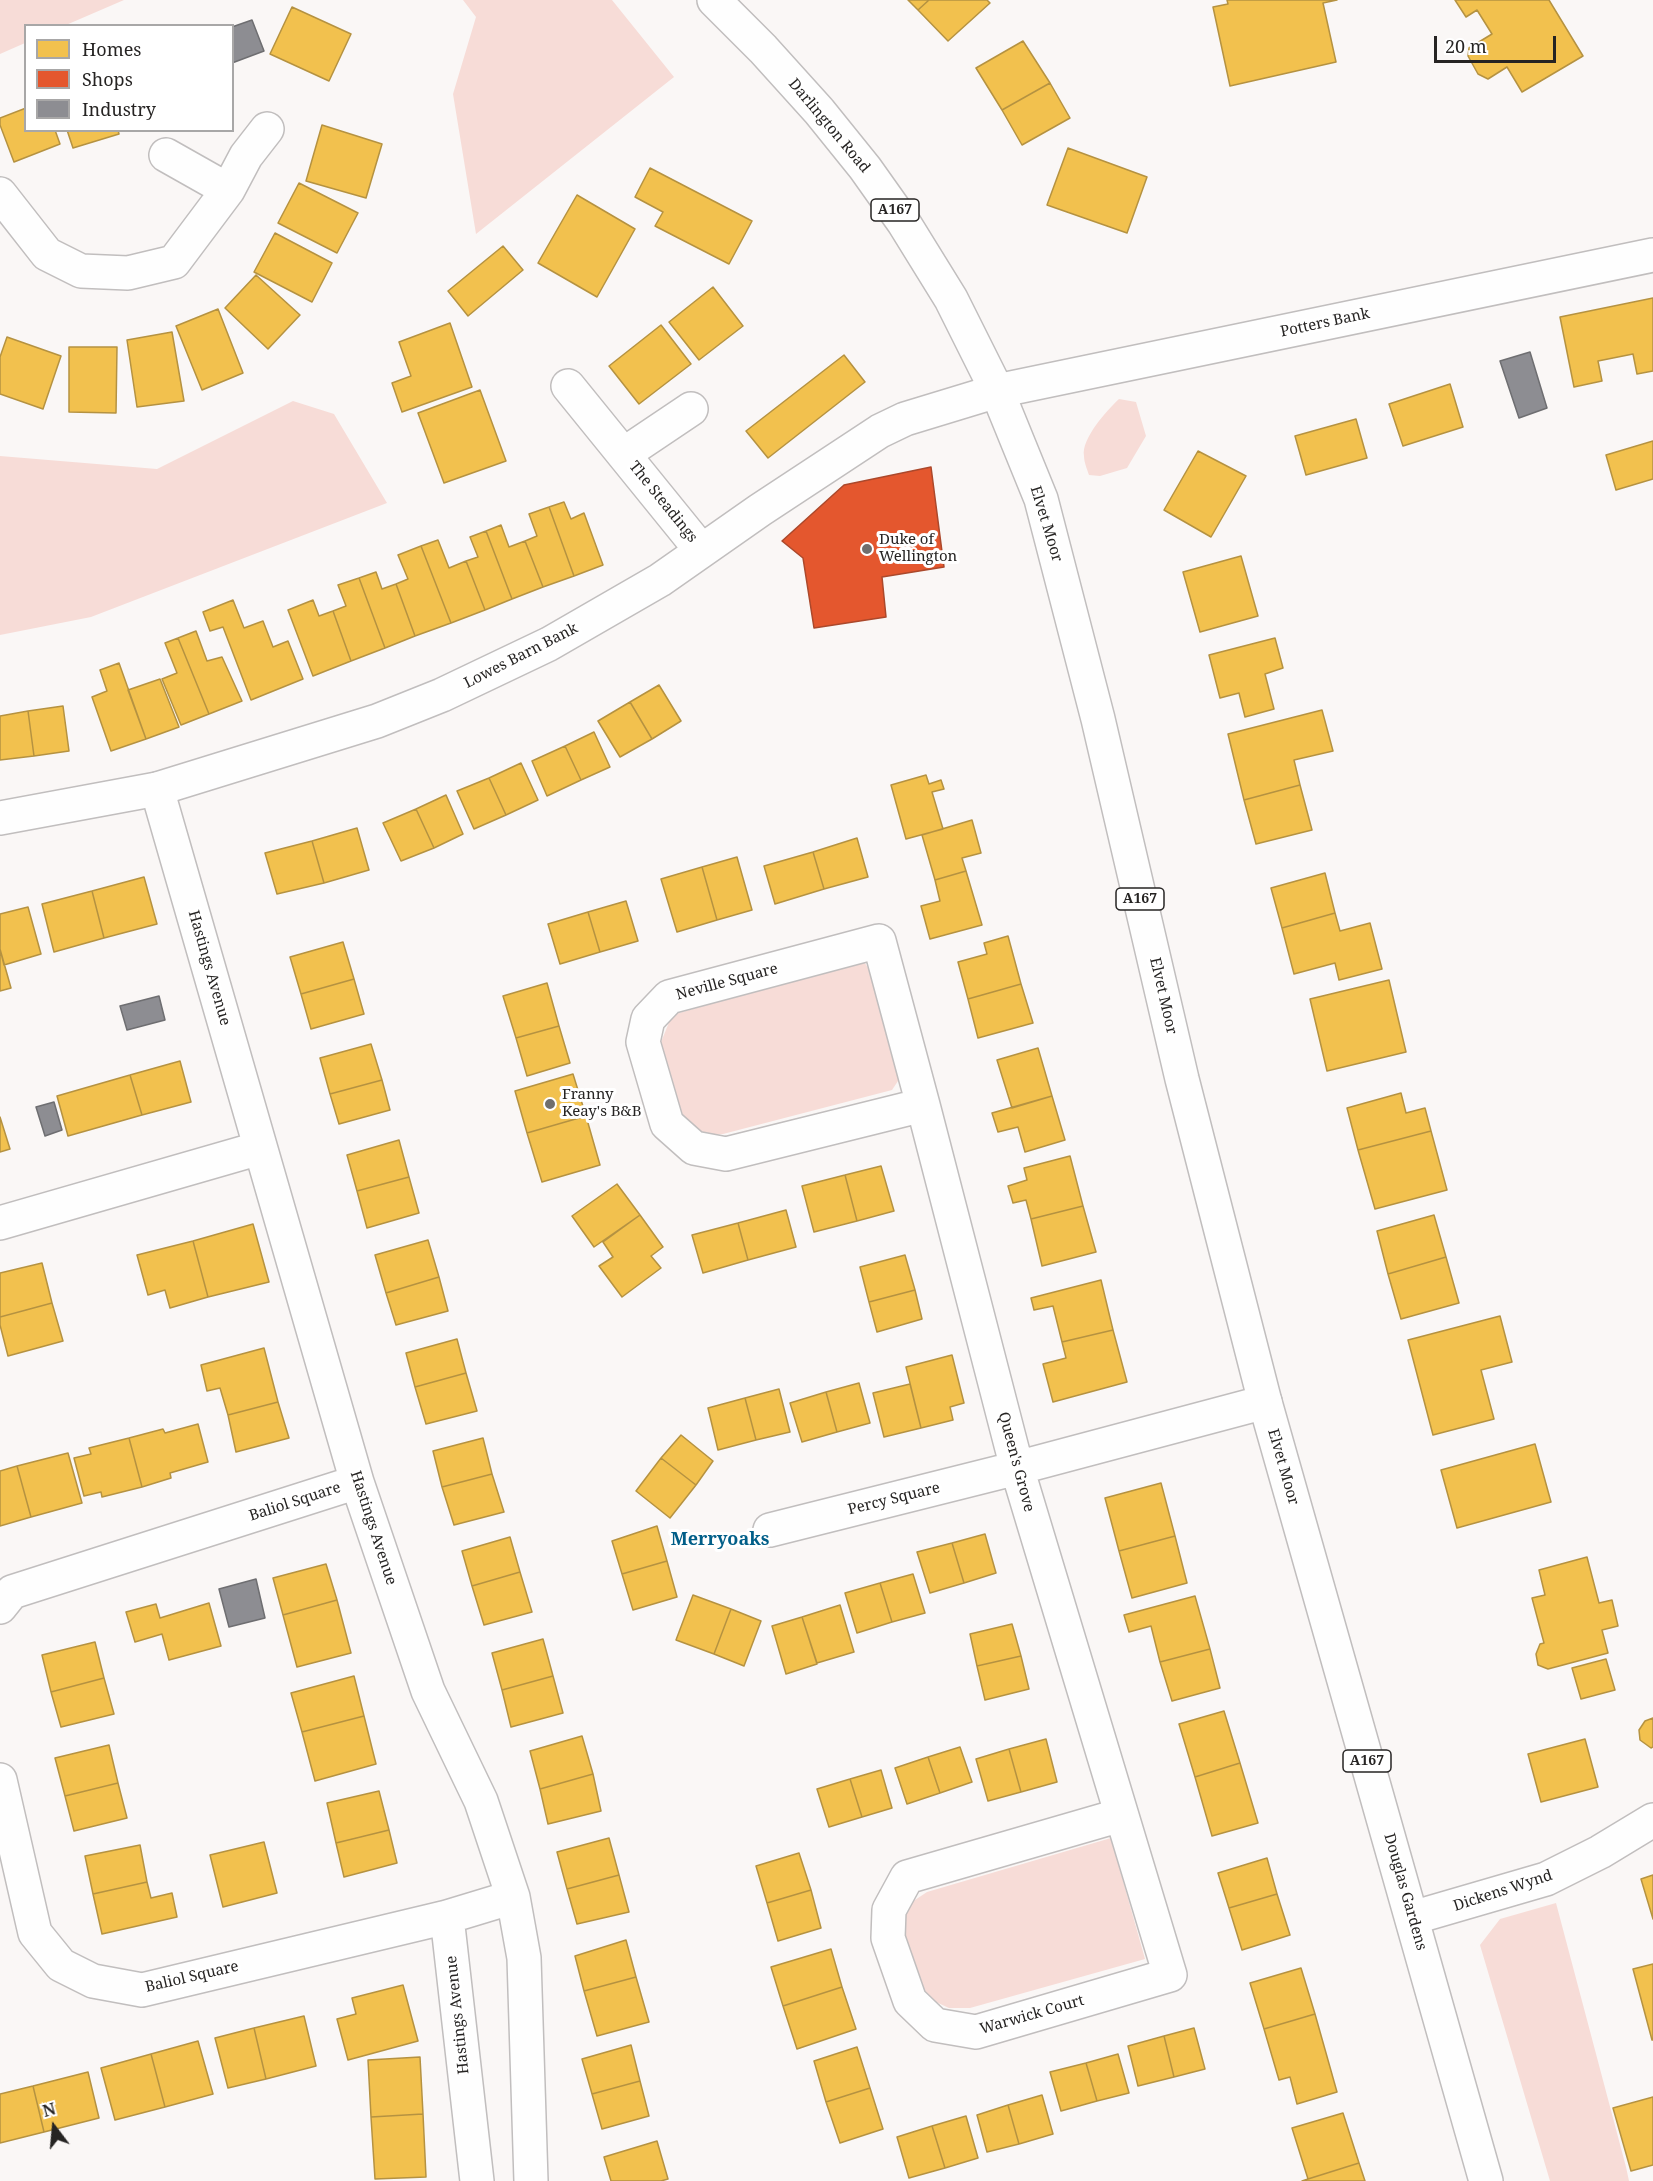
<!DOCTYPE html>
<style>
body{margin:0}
#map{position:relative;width:1653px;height:2181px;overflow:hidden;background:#faf7f6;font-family:"Noto Serif",serif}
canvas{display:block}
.legend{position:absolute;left:24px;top:24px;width:210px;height:108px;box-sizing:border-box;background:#fff;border:2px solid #a8a7a7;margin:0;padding:8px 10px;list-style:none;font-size:18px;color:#262423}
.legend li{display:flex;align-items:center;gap:12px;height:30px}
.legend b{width:30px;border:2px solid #a8a7a7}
.north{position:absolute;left:24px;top:2097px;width:60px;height:60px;-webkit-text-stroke:4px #fff;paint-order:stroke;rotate:344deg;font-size:16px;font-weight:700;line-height:24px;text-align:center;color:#262423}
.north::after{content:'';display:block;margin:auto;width:21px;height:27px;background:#262423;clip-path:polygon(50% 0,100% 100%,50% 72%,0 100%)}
.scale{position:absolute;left:1434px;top:36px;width:122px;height:27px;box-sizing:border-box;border:3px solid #262423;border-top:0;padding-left:8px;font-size:18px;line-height:21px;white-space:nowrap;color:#262423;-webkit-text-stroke:4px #fff;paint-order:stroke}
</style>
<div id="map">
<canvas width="1653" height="2181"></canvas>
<ul class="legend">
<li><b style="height:16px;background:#f2c14e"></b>Homes</li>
<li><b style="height:16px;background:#e4572e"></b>Shops</li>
<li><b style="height:16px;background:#8d8d92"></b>Industry</li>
</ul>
<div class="north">N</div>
<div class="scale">20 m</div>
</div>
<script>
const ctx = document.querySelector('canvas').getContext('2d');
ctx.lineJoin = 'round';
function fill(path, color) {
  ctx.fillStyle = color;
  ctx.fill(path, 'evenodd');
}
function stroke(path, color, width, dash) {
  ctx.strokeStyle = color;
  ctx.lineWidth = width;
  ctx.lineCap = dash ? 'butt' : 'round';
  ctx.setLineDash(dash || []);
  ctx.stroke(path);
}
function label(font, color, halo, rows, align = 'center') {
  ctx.font = font + ' "Noto Serif",serif';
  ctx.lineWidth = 6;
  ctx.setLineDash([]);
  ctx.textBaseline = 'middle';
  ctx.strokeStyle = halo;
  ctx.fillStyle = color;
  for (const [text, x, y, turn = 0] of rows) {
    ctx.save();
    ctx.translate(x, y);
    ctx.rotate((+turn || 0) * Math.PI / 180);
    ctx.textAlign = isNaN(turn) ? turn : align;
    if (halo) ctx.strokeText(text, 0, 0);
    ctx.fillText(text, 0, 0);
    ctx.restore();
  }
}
const green = new Path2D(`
 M0,0H124L66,25L26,26L25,43L0,54Z
 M463,0H612L674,77L476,234L453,94L476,17Z
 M1119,399L1136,402L1146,436L1127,468L1100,476L1089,475C1087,469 1084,462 1084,456C1081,439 1107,410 1119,399Z
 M293,401L334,414L387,503L91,617L0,635V456L157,469Z
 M863,960L870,971L900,1078L892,1090L723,1134L704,1136L678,1117L659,1047L672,1015Z
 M1111,1838L1145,1959L970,2008H949L925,1997L902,1935L903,1908L927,1892Z
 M1556,1903L1626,2167L1629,2181H1550L1480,1945L1500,1919Z`);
const homes = new Path2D(`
 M908,0H929L918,10Z
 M929,0H987L990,3L948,41L918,10Z
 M1227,0H1337L1323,3L1336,62L1230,86L1213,7L1228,4Z
 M1455,0H1549L1583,56L1522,92L1507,67L1488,79L1478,74L1468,56L1469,48L1492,34L1477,10L1466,17Z
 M292,7L351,34L329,81L270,54Z
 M1023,41L1050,83L1002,110L976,68Z
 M1050,83L1070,118L1022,145L1002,110Z
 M26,108V130H55L60,144L14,162L0,125V118Z
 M322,125L382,144L366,198L306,181Z
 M67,130H118L119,134L73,148Z
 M1068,148L1147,177L1127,233L1047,205Z
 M650,168L752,221L729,264L655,226L663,212L635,197Z
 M299,183L358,213L337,253L278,223Z
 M577,195L635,229L597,297L538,263Z
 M275,233L332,263L312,302L254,272Z
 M503,246L523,270L468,316L448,291Z
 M256,275L300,315L268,349L225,308Z
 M713,287L743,326L699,360L669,322Z
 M1653,298V371L1637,374L1633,354L1598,361L1602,381L1574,387L1560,317Z
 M218,309L243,373L202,390L176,326Z
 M450,323L472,387L402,412L392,383L411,376L399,342Z
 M661,325L691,364L639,404L609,366Z
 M172,332L184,401L137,407L127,340Z
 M7,337L61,356L43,409L0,394V357Z
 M69,347H117L116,413L69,412Z
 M844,355L865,382L768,458L746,431Z
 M1450,384L1463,427L1403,446L1389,404Z
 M480,390L506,461L444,483L418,413Z
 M1356,419L1367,458L1306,475L1295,436Z
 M1653,441V479L1616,490L1606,455Z
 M1198,451L1246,476L1211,537L1164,510Z
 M564,502L571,519L584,513L603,565L574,576L549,507Z
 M549,507L574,576L543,587L525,541L537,536L529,514Z
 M501,525L509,547L525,541L543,587L512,599L486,531Z
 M486,531L512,599L485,610L466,561L478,557L470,537Z
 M438,540L449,568L466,561L485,610L451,623L421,546Z
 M421,546L451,623L415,636L396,584L408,579L398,555Z
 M1241,556L1258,616L1200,632L1183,572Z
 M376,572L382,589L396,584L415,636L385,648L359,578Z
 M359,578L385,648L351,661L333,611L346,606L338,585Z
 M233,600L244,628L263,621L273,647L288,641L303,679L251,700L223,627L210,631L203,612Z
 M313,600L319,616L333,611L351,661L313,676L288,610Z
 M196,631L207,661L222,657L242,701L209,714L178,638Z
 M178,638L209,714L181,725L162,679L177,673L165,643Z
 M1275,638L1283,668L1265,674L1274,709L1245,717L1239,693L1220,698L1209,655Z
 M119,663L146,739L111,751L92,697L107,691L100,670Z
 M160,679L179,727L146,739L128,690Z
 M659,685L681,721L652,739L630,702Z
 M630,702L652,739L620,757L598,721Z
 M63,706L69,751L34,756L28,711Z
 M1322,710L1333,751L1294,760L1300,785L1244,800L1228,734Z
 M28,711L34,756L0,760V716Z
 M594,732L610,767L581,780L565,746Z
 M565,746L581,780L547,796L532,761Z
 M521,763L538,800L506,815L489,778Z
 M926,775L929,784L941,780L944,789L932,792L943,829L906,839L891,785Z
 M489,778L506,815L474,829L457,791Z
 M1300,785L1312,830L1256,844L1244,800Z
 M446,795L463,834L434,848L416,809Z
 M416,809L434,848L401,861L383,823Z
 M972,820L981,853L962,858L966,871L935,880L922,835Z
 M357,828L369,870L324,883L312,841Z
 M857,838L868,877L824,889L813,852Z
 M312,841L324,883L277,894L265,853Z
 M813,852L824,889L775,904L764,866Z
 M737,857L752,910L717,920L702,867Z
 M702,867L717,920L677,932L661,879Z
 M966,871L982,925L930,939L921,906L940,901L935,880Z
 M1325,873L1335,913L1282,928L1271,888Z
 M144,877L157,924L104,938L92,891Z
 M92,891L104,938L54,952L42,904Z
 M626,901L638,941L600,952L588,912Z
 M28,907L41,954L4,965L0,949V914Z
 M588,912L600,952L560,964L548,924Z
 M1335,913L1340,931L1370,923L1382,969L1339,980L1335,963L1294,974L1282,928Z
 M1008,936L1021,984L968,999L958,962L987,954L984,943Z
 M343,942L354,979L301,994L290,957Z
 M0,949L11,988L0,991Z
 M354,979L364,1014L311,1029L301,994Z
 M1389,980L1406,1052L1327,1071L1310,999Z
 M547,983L559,1026L516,1038L503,996Z
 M1021,984L1033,1023L978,1038L968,999Z
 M559,1026L570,1063L527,1076L516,1038Z
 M371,1044L382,1080L330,1094L320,1058Z
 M1038,1048L1052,1096L1012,1108L997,1060Z
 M180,1061L191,1102L142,1115L130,1075Z
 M573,1074L586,1116L527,1133L515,1091Z
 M130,1075L142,1115L68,1136L57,1096Z
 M382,1080L390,1110L339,1124L330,1094Z
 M1401,1093L1406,1113L1425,1108L1431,1131L1358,1150L1347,1108Z
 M1052,1096L1065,1140L1025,1152L1018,1127L998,1132L992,1113Z
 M586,1116L600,1165L542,1182L527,1133Z
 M0,1117L10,1149L0,1152Z
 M1431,1131L1447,1190L1375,1209L1358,1150Z
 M399,1140L409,1177L357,1191L347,1155Z
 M1070,1156L1083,1206L1031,1219L1026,1200L1013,1203L1008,1186L1027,1180L1024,1168Z
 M881,1166L894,1211L857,1221L845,1175Z
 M845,1175L857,1221L814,1232L802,1186Z
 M409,1177L419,1213L367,1228L357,1191Z
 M617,1184L640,1215L594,1247L572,1216Z
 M1083,1206L1096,1252L1042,1266L1031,1219Z
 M786,1210L796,1247L748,1260L738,1223Z
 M640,1215L663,1247L651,1256L661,1268L622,1297L599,1266L613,1257L603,1242Z
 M1434,1215L1446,1257L1388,1274L1377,1231Z
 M738,1223L748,1260L703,1273L692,1235Z
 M253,1224L269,1282L208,1297L193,1241Z
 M428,1240L439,1277L386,1293L375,1255Z
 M193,1241L208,1297L170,1308L165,1290L148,1295L137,1255Z
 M905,1255L915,1290L869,1302L860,1267Z
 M1446,1257L1459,1303L1401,1319L1388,1274Z
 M42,1263L52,1303L0,1317V1273Z
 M439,1277L448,1311L396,1325L386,1293Z
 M1101,1280L1113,1330L1062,1342L1053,1306L1034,1310L1031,1298Z
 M915,1290L922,1319L877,1332L869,1302Z
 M52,1303L63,1341L8,1356L0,1325V1317Z
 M1500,1316L1512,1362L1481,1370L1494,1419L1433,1435L1408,1340Z
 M1113,1330L1127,1382L1053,1402L1043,1364L1066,1358L1062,1342Z
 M457,1339L466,1373L415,1387L406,1353Z
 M264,1348L278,1402L228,1415L220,1388L207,1391L201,1365Z
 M952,1355L964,1403L950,1407L953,1420L921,1428L906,1367Z
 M466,1373L477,1411L426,1424L415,1387Z
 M859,1383L870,1423L837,1432L826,1392Z
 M910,1384L921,1428L884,1437L873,1393Z
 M779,1389L790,1432L756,1440L745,1398Z
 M826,1392L837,1432L802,1442L790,1403Z
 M745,1398L756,1440L718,1450L708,1408Z
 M278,1402L289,1438L236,1452L228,1415Z
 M198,1424L208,1462L170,1473L171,1478L142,1487L129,1438L163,1429L165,1433Z
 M681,1435L713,1461L696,1485L661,1458Z
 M129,1438L142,1487L102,1497L101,1492L84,1496L74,1458L91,1454L89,1448Z
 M483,1438L492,1474L442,1487L433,1451Z
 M1535,1444L1551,1502L1457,1528L1441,1470Z
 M68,1453L82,1503L31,1517L17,1466Z
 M661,1458L696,1485L670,1518L636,1491Z
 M17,1466L31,1517L0,1526V1471Z
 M492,1474L504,1512L454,1525L442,1487Z
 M1161,1483L1175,1536L1119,1551L1105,1498Z
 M657,1526L667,1561L622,1574L612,1541Z
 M985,1534L996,1573L964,1583L952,1543Z
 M1175,1536L1187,1583L1132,1598L1119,1551Z
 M510,1537L520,1572L472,1586L462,1551Z
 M952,1543L964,1583L930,1593L917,1552Z
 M1587,1557L1599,1603L1612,1600L1618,1626L1602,1630L1608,1653L1548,1669L1538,1665L1536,1654L1540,1644L1544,1643L1532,1598L1545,1595L1539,1570Z
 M667,1561L677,1597L633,1610L622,1574Z
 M326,1564L337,1600L283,1615L273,1578Z
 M520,1572L532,1612L484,1625L472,1586Z
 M913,1574L925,1613L892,1622L880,1583Z
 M880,1583L892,1622L857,1633L845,1593Z
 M693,1595L731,1609L714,1654L676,1640Z
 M1195,1596L1210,1649L1160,1662L1151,1626L1129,1632L1124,1615Z
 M337,1600L351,1653L297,1667L283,1615Z
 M209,1603L221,1646L169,1660L162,1634L135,1642L126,1612L156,1604L160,1618Z
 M840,1605L854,1652L817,1663L802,1617Z
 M731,1609L761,1621L744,1666L714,1654Z
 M802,1617L817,1664L786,1674L772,1626Z
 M1012,1624L1021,1656L977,1666L970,1634Z
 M543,1639L553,1676L502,1690L492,1653Z
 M95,1642L104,1678L51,1692L42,1655Z
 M1210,1649L1220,1688L1172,1701L1160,1662Z
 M1021,1656L1029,1689L985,1700L977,1666Z
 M1606,1659L1615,1690L1581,1699L1572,1668Z
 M354,1676L364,1716L302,1732L291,1693Z
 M553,1676L563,1713L511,1727L502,1690Z
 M104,1678L114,1714L61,1727L51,1692Z
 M1224,1711L1240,1763L1195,1777L1179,1724Z
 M364,1716L376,1764L315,1781L302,1732Z
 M1653,1718V1747L1651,1748L1640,1740L1639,1730L1645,1721Z
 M582,1736L593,1774L540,1789L530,1751Z
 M1046,1739L1057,1782L1021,1792L1009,1749Z
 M1585,1739L1598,1787L1541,1802L1528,1754Z
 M109,1745L118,1783L65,1796L55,1758Z
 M960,1747L972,1782L940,1793L928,1757Z
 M1009,1749L1021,1792L988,1801L976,1759Z
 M928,1757L940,1793L907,1804L895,1768Z
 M1240,1763L1258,1823L1212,1836L1195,1777Z
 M881,1770L892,1808L862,1817L850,1779Z
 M593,1774L601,1811L548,1824L540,1789Z
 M850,1779L862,1817L829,1827L817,1789Z
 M118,1783L127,1818L74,1831L65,1796Z
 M379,1791L389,1830L336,1843L327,1803Z
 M389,1830L397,1863L344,1877L336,1843Z
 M609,1838L619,1875L567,1889L557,1852Z
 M264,1842L277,1893L223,1907L210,1855Z
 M140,1845L147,1882L93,1894L85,1856Z
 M799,1853L811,1890L767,1903L756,1866Z
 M1267,1858L1277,1894L1229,1908L1218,1873Z
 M619,1875L629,1912L577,1924L567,1889Z
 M1653,1875V1919L1641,1879Z
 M147,1882L151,1898L172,1893L177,1917L102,1934L93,1894Z
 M811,1890L821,1928L778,1941L767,1903Z
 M1277,1894L1290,1935L1242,1950L1229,1908Z
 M626,1940L636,1977L584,1991L575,1956Z
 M831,1949L842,1987L783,2006L771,1967Z
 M1653,1964V2040H1652L1633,1969Z
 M1301,1968L1315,2014L1264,2029L1250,1983Z
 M636,1977L649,2022L597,2036L584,1991Z
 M403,1985L418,2041L348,2060L337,2019L356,2014L352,1998Z
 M842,1987L856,2029L797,2049L783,2006Z
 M1315,2014L1337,2092L1297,2104L1290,2077L1279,2080L1264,2029Z
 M304,2016L316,2066L266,2079L254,2028Z
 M254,2028L266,2079L228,2088L215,2038Z
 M1194,2028L1205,2069L1174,2077L1164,2036Z
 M1164,2036L1174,2077L1138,2086L1128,2046Z
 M198,2041L213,2094L165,2107L151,2054Z
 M631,2045L640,2081L592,2094L582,2059Z
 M857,2047L870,2088L826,2102L814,2061Z
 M151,2054L165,2107L115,2120L101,2068Z
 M1118,2054L1129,2093L1097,2101L1086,2063Z
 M420,2057L423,2114L371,2117L368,2060Z
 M1086,2063L1097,2101L1061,2111L1050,2072Z
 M88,2072L99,2118L44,2132L33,2086Z
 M640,2081L649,2116L602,2129L592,2094Z
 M33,2086L44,2132L0,2143V2094Z
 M870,2088L883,2129L840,2143L826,2102Z
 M1042,2095L1053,2134L1019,2144L1008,2105Z
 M1653,2097V2165L1631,2171L1613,2108Z
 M1008,2105L1019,2144L987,2152L977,2115Z
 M1343,2113L1359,2163L1308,2179L1292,2128Z
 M423,2114L426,2177L375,2179L371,2117Z
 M966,2116L978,2158L945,2168L932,2126Z
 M932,2126L945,2168L909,2178L897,2137Z
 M657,2141L668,2179L661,2181H611L604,2157Z
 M1359,2163L1365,2181H1302L1308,2179Z`);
const shops = new Path2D(`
 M931,467L944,567L882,577L886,617L814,628L803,558L782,541L844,485Z`);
const industry = new Path2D(`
 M252,20L264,51L232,63V27Z
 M1530,352L1547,408L1519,418L1500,361Z
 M159,996L165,1020L127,1030L120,1006Z
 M54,1102L62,1130L45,1136L36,1107Z
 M256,1579L265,1618L229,1627L219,1589Z`);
const minor = new Path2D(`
 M166,155L228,190
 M0,194L47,254L81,271L128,273L174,262L228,190L246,156L267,129
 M568,386L701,550
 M624,454L691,409
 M157,789L357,1482L428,1691L481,1801L513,1897L524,1958L531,2181
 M923,1105L726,1154L694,1148L667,1124L643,1042L648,1019L669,997L879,941L923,1105L1017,1468L1170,1975L976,2032L935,2025L910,2001L888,1938L889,1910L907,1877L1121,1815
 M0,1223L260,1148
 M770,1530L1017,1468L1265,1402
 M0,1607L12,1592L357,1482
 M0,1780L35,1933L61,1965L93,1981L142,1990L447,1917L513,1897
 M447,1917L477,2181
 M1412,1918L1546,1879L1600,1852L1653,1820`);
const tertiary = new Path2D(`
 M0,818L157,789L377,721L442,695L549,644L660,580L760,510L880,431L905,419L997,391L1653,255`);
const trunk = new Path2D(`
 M714,0L763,49L819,111L865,168L904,223L951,299L997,391L1041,499L1098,719L1182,1079L1265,1402L1486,2181`);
const markers = [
 [867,549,6,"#706e6d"],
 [550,1104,6,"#706e6d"]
];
const shields = [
 [895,210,48],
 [1140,899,48],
 [1367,1761,48]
];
const shieldNames = [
 ["A167",895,210],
 ["A167",1140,899],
 ["A167",1367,1761]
];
const streetNames = [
 ["Darlington Road",829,126,50],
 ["Potters Bank",1325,323,-12],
 ["The Steadings",663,502,51],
 ["Elvet Moor",1046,524,73],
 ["Lowes Barn Bank",521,656,-27],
 ["Hastings Avenue",209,968,74],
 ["Neville Square",727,982,-15],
 ["Elvet Moor",1163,996,77],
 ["Queen's Grove",1016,1462,75],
 ["Elvet Moor",1283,1467,74],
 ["Percy Square",894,1499,-14],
 ["Baliol Square",295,1502,-18],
 ["Hastings Avenue",373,1528,72],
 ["Dickens Wynd",1503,1891,-18],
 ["Douglas Gardens",1405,1892,74],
 ["Baliol Square",192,1977,-13],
 ["Hastings Avenue",458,2015,-96],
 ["Warwick Court",1032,2015,-16]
];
const poiNames = [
 ["Duke of",879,540],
 ["Wellington",879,557],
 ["Franny",562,1095],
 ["Keay's B&B",562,1112]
];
const quarterNames = [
 ["Merryoaks",720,1540]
];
fill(green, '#f7dcd7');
fill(homes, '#f2c14e');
stroke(homes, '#b59241', 1.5);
fill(shops, '#e4572e');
stroke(shops, '#ab482b', 1.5);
fill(industry, '#8d8d92');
stroke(industry, '#6e6e71', 1.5);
stroke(minor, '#c1bebe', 36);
stroke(tertiary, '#c1bebe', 36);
stroke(trunk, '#c1bebe', 36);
stroke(minor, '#fefefe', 33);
stroke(tertiary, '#fefefe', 33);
stroke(trunk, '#fefefe', 33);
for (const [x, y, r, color] of markers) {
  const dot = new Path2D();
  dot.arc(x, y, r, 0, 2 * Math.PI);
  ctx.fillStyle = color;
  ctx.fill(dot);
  stroke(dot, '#fff', 2);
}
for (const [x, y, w] of shields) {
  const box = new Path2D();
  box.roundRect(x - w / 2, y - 11, w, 22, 4.5);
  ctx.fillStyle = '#fff';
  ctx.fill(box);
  stroke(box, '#262423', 1.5);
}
label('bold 14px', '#262423', null, shieldNames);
label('15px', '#262423', '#fff', streetNames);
label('15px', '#262423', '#fff', poiNames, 'left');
label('bold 18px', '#015e88', '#fff', quarterNames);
</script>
